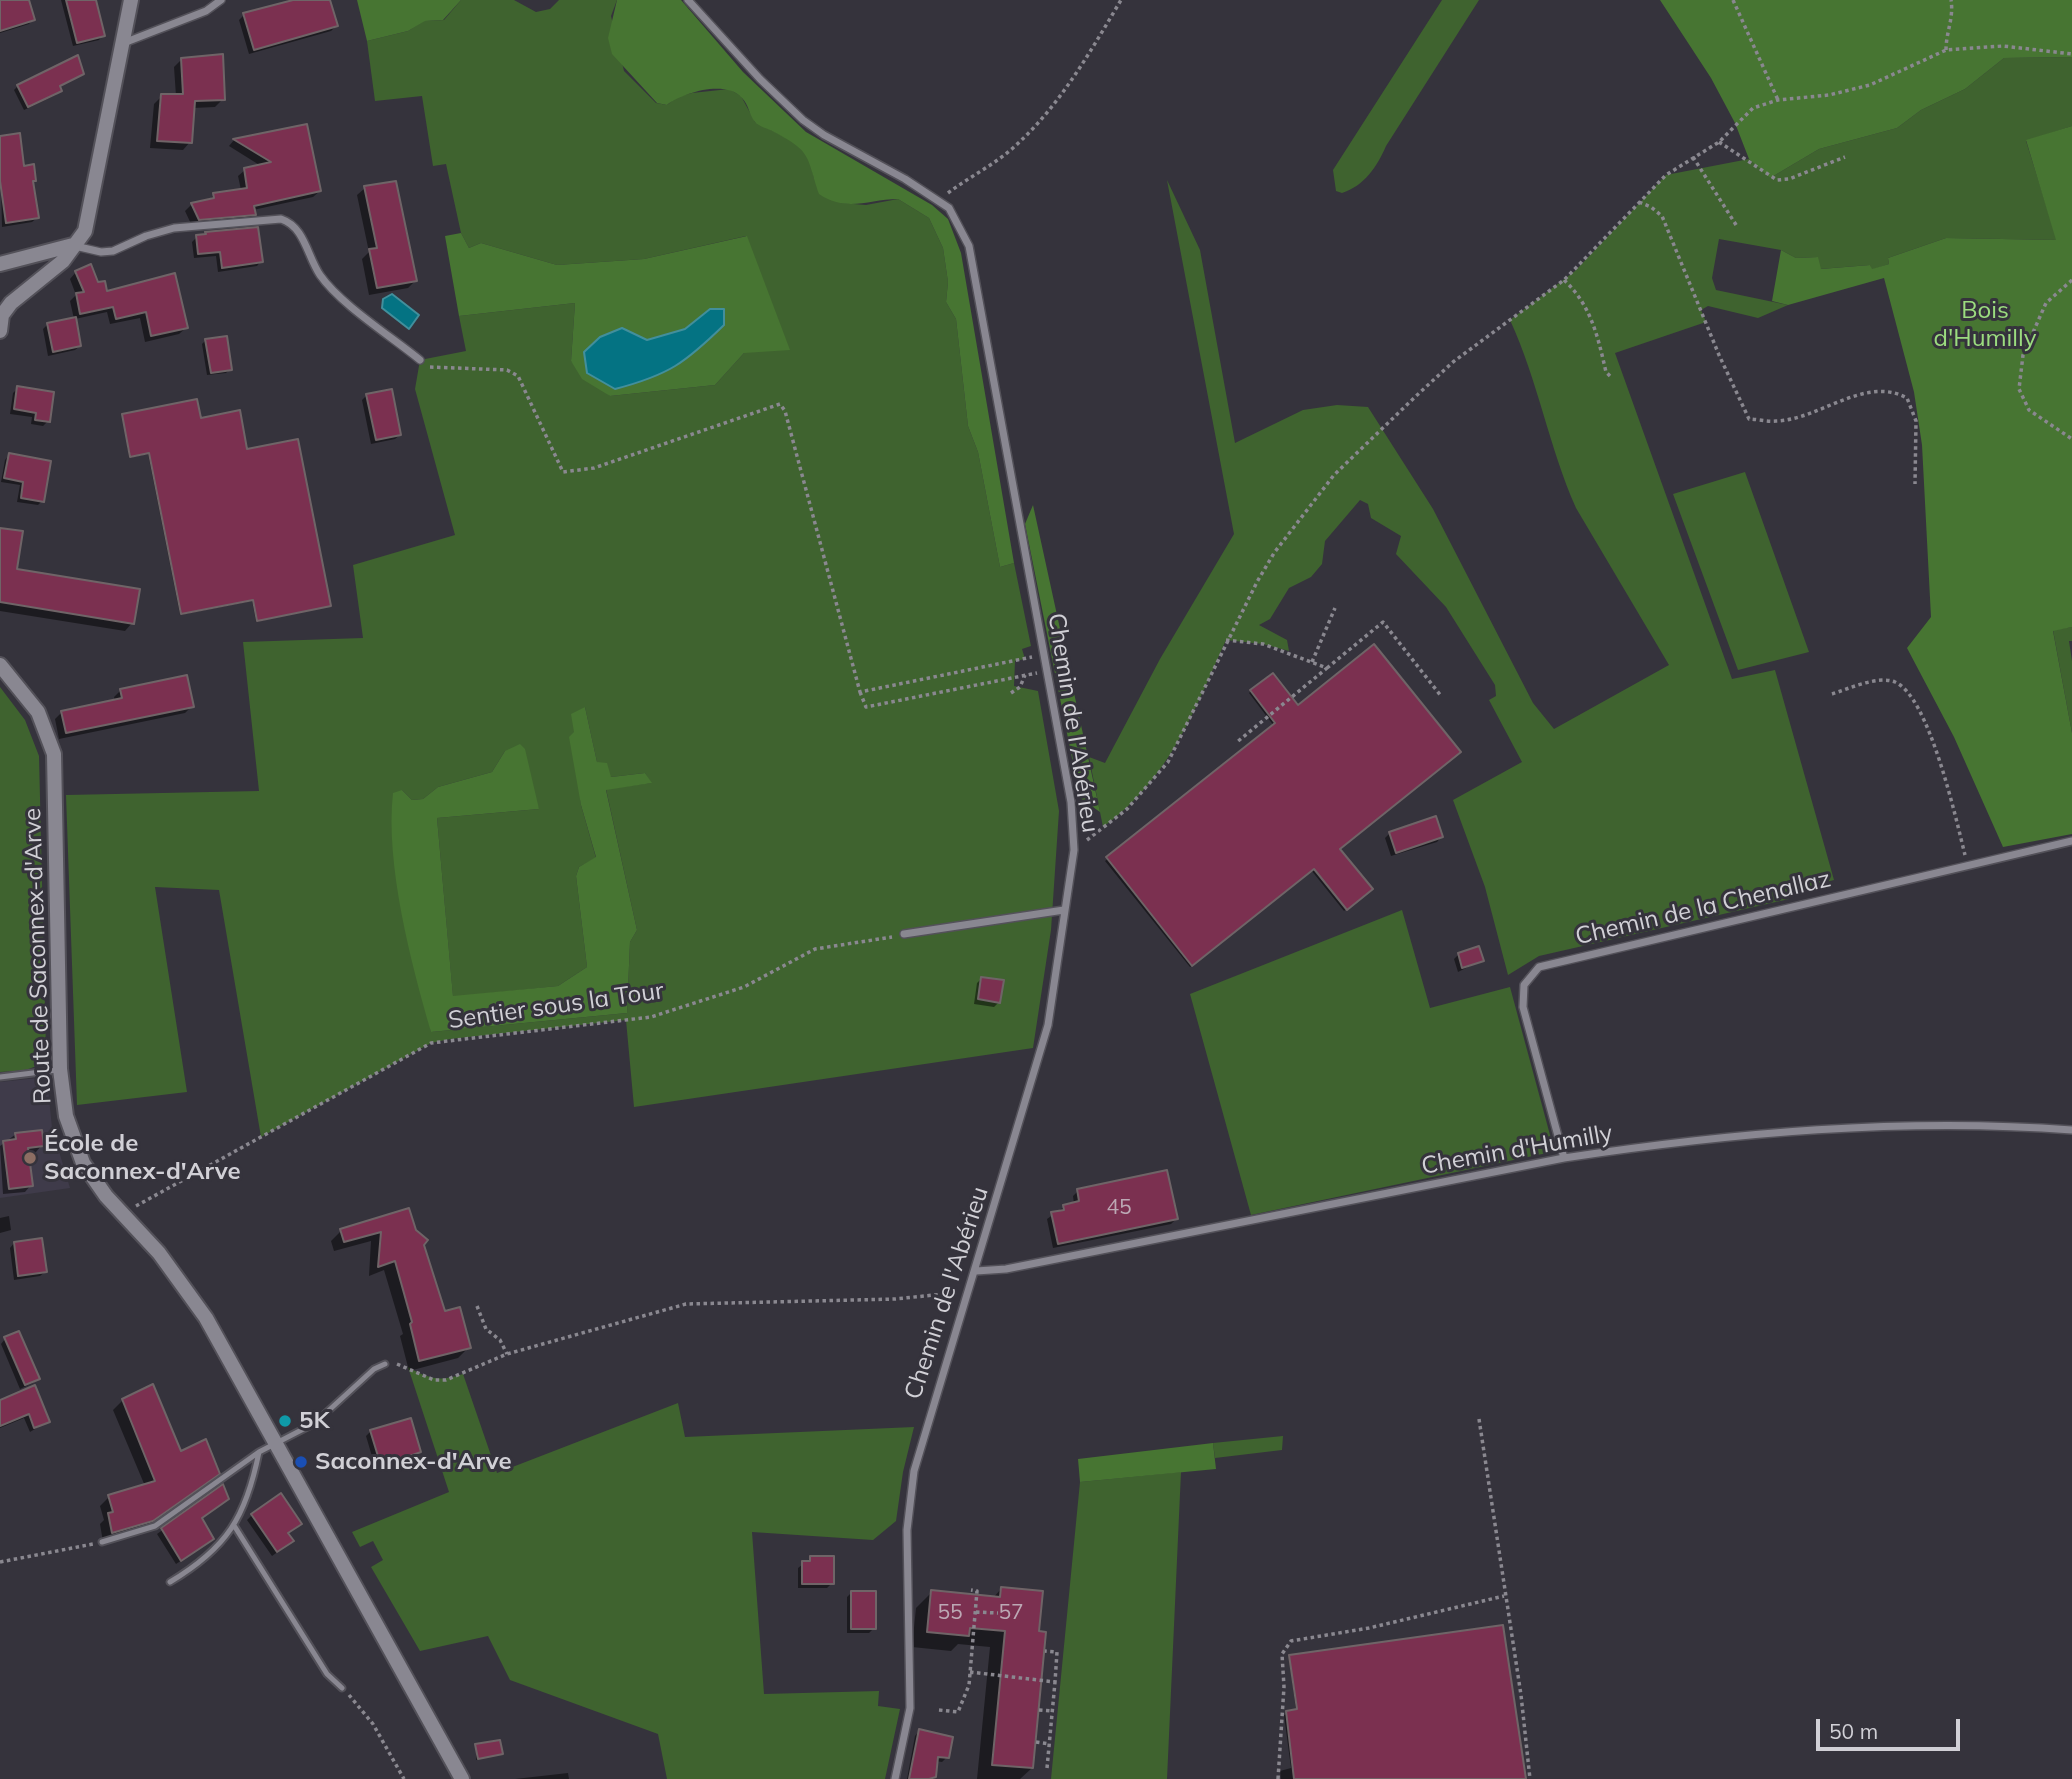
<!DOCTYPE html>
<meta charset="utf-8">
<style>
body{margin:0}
#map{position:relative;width:2072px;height:1779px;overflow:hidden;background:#35333c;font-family:Mulish,sans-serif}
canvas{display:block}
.scale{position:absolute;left:1816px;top:1719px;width:144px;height:32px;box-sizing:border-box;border:4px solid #d1d0d6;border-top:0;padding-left:9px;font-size:21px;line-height:24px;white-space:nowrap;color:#d1d0d6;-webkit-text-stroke:5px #35333c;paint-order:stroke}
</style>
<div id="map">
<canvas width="2072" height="1779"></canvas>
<div class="scale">50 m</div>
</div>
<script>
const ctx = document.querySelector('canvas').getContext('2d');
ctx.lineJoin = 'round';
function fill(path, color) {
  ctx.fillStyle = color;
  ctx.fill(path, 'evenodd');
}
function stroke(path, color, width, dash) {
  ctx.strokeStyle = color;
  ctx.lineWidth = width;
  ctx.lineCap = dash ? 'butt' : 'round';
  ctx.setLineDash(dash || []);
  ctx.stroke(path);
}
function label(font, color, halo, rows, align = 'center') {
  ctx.font = font + ' Mulish,sans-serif';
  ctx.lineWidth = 6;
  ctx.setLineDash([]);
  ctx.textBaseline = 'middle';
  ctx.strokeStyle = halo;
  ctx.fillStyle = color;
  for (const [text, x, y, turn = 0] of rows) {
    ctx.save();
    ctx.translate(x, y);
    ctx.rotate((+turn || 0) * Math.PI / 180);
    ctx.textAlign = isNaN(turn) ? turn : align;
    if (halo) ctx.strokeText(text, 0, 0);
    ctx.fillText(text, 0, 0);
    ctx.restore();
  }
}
const built = new Path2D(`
 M38,1078L48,1088L52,1128L70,1188L0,1198V1082Z`);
const green = new Path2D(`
 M461,0H514L536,12L550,9L559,0H617L611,16L624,71L656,103L667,105L677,97L692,93L729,89L741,96L755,122L801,145L810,161L814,178L841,203L866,205L898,199L929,218L943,248L948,282L946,302L956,319L968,426L978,452L1000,567L1014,563L1031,646L1022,649L1025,659L1015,661L1014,686L1038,691L1059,811L1051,930L1033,1048L634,1107L626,1020L450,1039L431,1043L261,1137L219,890L155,887L187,1092L77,1105L66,795L259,791L243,642L363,638L353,565L455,535L415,389L420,360L466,351L459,316L575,303L571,361L610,396L715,385L744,353L746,236L644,259L557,265L481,243L469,248L461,233L446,164L433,166L422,96L375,101L367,41L408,31L424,21L444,20ZM585,707L597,762L611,777L645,773L651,783L606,789L637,930L630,942L627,1013L431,1032L402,790L412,800L423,799L438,787L492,772L505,751L539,809L437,818L453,997L558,986L587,967L576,876L579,867L596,858L581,805L574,733Z
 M1442,0H1479L1386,146C1377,167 1364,186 1342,193L1336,191L1333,170Z
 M2072,57V126L2026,141L2057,240L1946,238L1888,258L1889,264L1871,270L1870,265L1820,269L1817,257L1796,258L1781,250L1719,239L1712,278L1716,290L1788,305L1758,318L1708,306L1701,310L1706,322L1615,353L1732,679L1775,670L1834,880L1787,892L1789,899L1539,956L1508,975L1485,887L1453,800L1522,762L1489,700L1496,696L1495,685L1446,607L1396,554L1401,536L1371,518L1368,504L1360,500L1325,541L1322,564L1311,577L1289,588L1270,619L1259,625L1287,640L1289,651L1263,644L1226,640C1193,713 1170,778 1103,827L1089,757L1105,763L1160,659L1234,534L1167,180L1200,250L1235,443L1303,410L1337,405L1368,407L1433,509L1533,703L1554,729L1669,665L1576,508C1549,447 1538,381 1510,320L1575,271L1666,175L1749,159L1770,178L1819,149L1897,128L1921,110L1965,89L2004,58Z
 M1745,472L1809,652L1738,670L1673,494Z
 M2072,627V641H2069L2072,661V733L2053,630Z
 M0,687L25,720L39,756L46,1050C43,1073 18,1070 0,1072Z
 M1402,910L1430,1008L1510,987L1553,1146L1547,1153L1251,1215L1190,994Z
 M408,1367C429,1379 440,1382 463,1374L497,1473L678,1403L685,1437L914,1427L903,1472L896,1521L873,1540L752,1532L764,1694L879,1691L878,1706L900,1709L885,1779H667L658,1734L510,1680L488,1636L420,1651L371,1567L383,1560L373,1541L360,1547L352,1532L449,1492Z
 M1283,1436L1282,1450L1215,1458L1213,1443Z
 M1181,1472L1167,1779H1051L1080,1482Z`);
const forest = new Path2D(`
 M357,0H461L443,20L425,21L408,31L367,41Z
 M617,0H681L743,72L806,132L932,205L948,219L961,253L1014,563L1000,567L978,452L968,426L956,319L946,302L948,282L943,248L929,218L898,199C869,199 847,213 819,194C806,155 812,152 774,132C769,129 758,126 755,122C749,115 749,105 742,98C726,80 684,92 667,105L657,103L612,54L608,38Z
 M1660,0H2072V57L2004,58L1965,89L1921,110L1897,128L1819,149L1770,178L1749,159L1735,123L1711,78Z
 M2072,126V627L2053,631L2072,733V834L2003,847L1954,737L1907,648L1931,617L1922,445L1914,392L1884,278L1788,305L1772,301L1781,250L1796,258L1818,257L1821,269L1870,265L1872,269L1889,264L1888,258L1946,238L2056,240L2026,140Z
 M461,233L469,248L481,243L557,265L644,259L747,236L790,350L744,353L715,385L610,396L582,379L571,361L575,303L459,316L445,236ZM710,309L644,381L622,328L647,340L685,329Z
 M1033,505L1100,812L1080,798L1025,524Z
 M585,707L597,762L607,763L611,777L645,773L652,783L606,790L637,930L630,942L627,1013L431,1032C411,963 385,864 393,793L402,790L412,800L423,799L438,787L492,772L505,751L520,744L525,749L539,809L437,818L453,996L558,986L587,967L576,876L579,867L596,857L581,805L569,737L574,732L571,714Z
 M1213,1443L1216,1469L1080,1482L1078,1459Z`);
const water = new Path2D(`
 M392,294L419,315L409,329L382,308L383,299Z
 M710,309H724V325C685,363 669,375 615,389L587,373L584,352L600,337L622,328L647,340L685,329Z`);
const shadow = new Path2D(`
 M28,0L33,19L29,24L0,33V1Z
 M61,0H95L103,35L99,40L73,46Z
 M300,0H328L336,26L331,31L249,54L239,20L244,15Z
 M182,59L223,99L215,107L193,108L190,142L183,150L150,148L154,104L162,96H176L174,67Z
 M82,73L59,87L60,91L56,95L24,110L14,90L18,86Z
 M306,126L320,191L313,197L253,210L254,214L247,221L192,226L185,211L192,204L208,201L214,195L241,190L238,176L245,170L261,166L229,146L234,140Z
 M0,138L34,180L31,183L37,218L32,222L2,227Z
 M365,188L415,281L408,288L369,295L362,259L369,252L357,195Z
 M256,229L261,261L257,266L218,272L216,256L194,258L192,242L197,237L205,233Z
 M76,272L106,293L174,275L186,328L179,334L145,342L140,318L110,324L107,312L75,319L80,346L75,350L48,356L43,329L48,324L74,319L70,301L76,295L70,279Z
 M206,340L230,369L226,373L207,375L202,344Z
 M18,388L48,421L43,426L31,424L32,417L10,414L13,393Z
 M367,395L400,435L395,439L371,444L362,400Z
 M123,416L200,420L246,451L329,606L256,622L252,601L180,615L148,454L129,458Z
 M9,455L42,501L38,505L17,502L20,485L1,482L5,460Z
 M0,530L15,570L132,623L125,631L0,611Z
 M121,690L192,706L185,713L59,739L55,719L62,712L115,701L114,697Z
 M1251,691L1297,707L1338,849L1370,889L1344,911L1311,870L1190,967L1105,861L1274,726L1249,693Z
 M1390,833L1441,837L1437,842L1391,856L1385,838Z
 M1459,954L1482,960L1458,972L1454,959Z
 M982,978L999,1002L994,1007L974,1004L977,983Z
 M16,1134L42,1145L36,1152L27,1153L31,1185L25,1192L3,1194L0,1146Z
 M1078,1191L1176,1219L1171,1224L1053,1248L1047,1219L1064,1207L1074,1204L1073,1196Z
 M407,1210L444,1313L469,1347L458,1358L409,1371L400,1336L403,1334L384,1270L369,1276L371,1241L334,1251L331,1241L341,1231Z
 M9,1216L11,1230L0,1233V1218Z
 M14,1243L45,1272L40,1276L14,1280L10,1248Z
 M5,1339L38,1379L33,1383L20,1389L1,1344Z
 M123,1400L180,1453L218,1473L141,1530L103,1542L100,1524L104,1520L100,1506L109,1497L145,1486L113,1410Z
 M0,1401L48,1421L30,1432L24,1418L0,1428Z
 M371,1431L419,1452L414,1456L376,1470L366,1436Z
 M223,1486L200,1519L208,1543L176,1564L157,1534Z
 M252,1515L295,1528L287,1534V1545L272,1556L247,1520Z
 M811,1558L832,1583L827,1588H798V1568Z
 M1001,1589L1032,1768L1020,1779H977L990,1647L958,1644L951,1651L912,1647L916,1608L932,1592L993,1598Z
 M852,1592L874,1628L869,1633H847V1597Z
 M1289,1657L1524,1779H1281L1280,1771L1291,1768L1284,1715L1296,1711Z
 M919,1731L947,1757L942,1762L935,1761L933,1779H907L915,1736Z
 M476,1746L501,1754L476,1760Z
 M568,1773L569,1779H515Z`);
const building = new Path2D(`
 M0,0H29L35,20L0,31Z
 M66,0H96L105,36L77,43Z
 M293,0H330L338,26L254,50L243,13Z
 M223,54L225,100L195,101L192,143L157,141L161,94H183L181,58Z
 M78,55L84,74L60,86L62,91L28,107L17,85Z
 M307,124L321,191L254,206L256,215L199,220L191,203L214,198L213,193L247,188L244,168L271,162L233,139Z
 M20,133L24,166L34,164L36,181H33L39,218L6,223L0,181V136Z
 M396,181L417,281L377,288L369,249L377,248L364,186Z
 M258,227L263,262L222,268L220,252L198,254L196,235L206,234L205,232Z
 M91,264L98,282L105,281L107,291L175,273L188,328L151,336L146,312L116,319L113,307L80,314L76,293L84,292L75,271Z
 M76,317L81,346L53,352L47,323Z
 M227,336L232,370L211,373L205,339Z
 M17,386L54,392L50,422L35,420L36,413L14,409Z
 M392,389L401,435L376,440L366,394Z
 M197,399L201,418L240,410L247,449L298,439L331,606L257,621L253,600L181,614L149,453L130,457L122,414Z
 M9,453L51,461L44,502L21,498L23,482L4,478Z
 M0,528L23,531L17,569L140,589L134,624L0,602Z
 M1374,644L1461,752L1340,849L1373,889L1347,910L1314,869L1192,966L1106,857L1275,723L1250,690L1273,673L1298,705Z
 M187,675L194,707L66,733L61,711L122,698L120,689Z
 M1436,816L1443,837L1396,853L1389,832Z
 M1479,946L1484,961L1462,968L1458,953Z
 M981,977L1004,980L1000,1003L978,999Z
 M42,1130L44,1146L28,1148L33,1186L9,1189L3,1141L16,1139L15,1133Z
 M1167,1170L1178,1219L1058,1244L1051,1212L1064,1210L1063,1205L1079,1201L1077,1189Z
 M409,1208L416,1230L428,1240L424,1245L445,1311L460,1307L471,1348L419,1361L410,1324L412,1322L395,1261L378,1267L381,1232L344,1242L340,1229Z
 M42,1238L47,1272L18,1276L14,1242Z
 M19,1331L40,1379L25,1385L4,1337Z
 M153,1384L181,1451L206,1439L220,1474L153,1521L112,1533L108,1513L113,1512L108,1495L155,1481L122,1399Z
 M35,1385L50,1422L34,1428L29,1414L0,1426V1400Z
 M411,1418L421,1452L381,1466L370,1430Z
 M223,1484L229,1499L202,1518L214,1539L181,1561L161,1528Z
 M281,1493L302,1524L288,1533L294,1541L277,1552L251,1514Z
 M810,1556H834V1584H802V1561H810Z
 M1001,1587L1043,1591L1039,1631L1046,1632L1033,1768L992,1765L1005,1631L970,1628L969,1636L927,1632L931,1590L1000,1597Z
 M851,1591H876V1629H851Z
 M1503,1625L1526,1779H1294L1286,1711L1297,1709L1289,1655Z
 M919,1729L953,1737L949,1758L938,1757L936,1777L929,1779H909Z
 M500,1740L503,1754L478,1759L475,1744Z`);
const path = new Path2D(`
 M1733,0L1778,100
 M1946,50C1946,32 1954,18 1951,0
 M1719,142L1777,180L1789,179L1845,157
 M1693,157L1738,228
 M948,193C969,177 994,165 1014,147C1060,106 1090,52 1121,0
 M1639,202L1651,207L1662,216L1719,355L1749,419C1757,419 1767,422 1776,421C1819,420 1865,375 1907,398L1916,421L1915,484
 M1564,280C1591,305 1598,337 1606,372L1611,377
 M2072,280L2046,303L2023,355L2019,389L2029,410L2072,439
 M430,367L507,370L518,376L563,472L594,468L780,404L785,411L860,692L1032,657
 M1226,640L1263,644L1327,668L1237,742
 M1312,662L1335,608
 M1327,668L1383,622L1441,696
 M860,692L866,707L1037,673
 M1011,693L1020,687L1025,675
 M1832,694C1848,689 1878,675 1895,682C1929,696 1956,819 1965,855
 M1087,840L1127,809L1168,762L1257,582L1274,553L1334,475L1415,397L1453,362L1564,280L1666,175L1719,142L1753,108L1778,100L1829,95L1870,85L1946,50L2003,46L2072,54
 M136,1206L431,1043L651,1017L744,987L815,949L892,937
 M477,1306L486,1329L500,1340L507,1354
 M397,1364L434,1380H446L507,1354L686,1304L895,1299L954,1293
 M1479,1419L1521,1695L1530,1779
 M0,1562L93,1544
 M976,1612L998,1613
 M970,1672L1055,1682L1057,1652L1045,1651
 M349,1695L373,1724L404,1779
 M939,1710L958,1712L969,1685L977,1591L971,1590
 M1039,1710L1052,1711
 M1036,1742L1049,1744
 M1047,1768L1055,1682
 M1278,1779L1284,1687L1282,1654L1291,1641L1369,1628L1504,1596`);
const lane = new Path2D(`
 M0,1077L57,1070
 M235,1527L327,1674L342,1688
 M102,1542L155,1526L259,1452L315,1423L374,1369L385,1364
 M170,1582C227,1548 246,1517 259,1452`);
const street = new Path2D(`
 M688,0L760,79L803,120L824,135L905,179L949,208L969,246L1071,802L1074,850L1048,1025L914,1471L907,1530L910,1708L895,1779
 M121,44L206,11L221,0
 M75,246L101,252L113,251L146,236L174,228L281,219C305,227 307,256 320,275C340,304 392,337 420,360
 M904,934L1064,910
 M1564,1158L1523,1007L1524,985L1539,967L2072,841
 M976,1271L1006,1269L1564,1158C1730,1133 1904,1117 2072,1130`);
const secondary = new Path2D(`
 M0,264L73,245
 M0,331L2,315L11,303L63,261L85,231L131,0
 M0,665L38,712L54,754L60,1069L66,1116L83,1163L106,1196L159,1253L206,1318L462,1779`);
const markers = [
 [30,1158,7,"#8d6e63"],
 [285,1421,7,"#0f9aa8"],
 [301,1462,7,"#1a4fb4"]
];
const numberNames = [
 ["45",1119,1208],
 ["55",950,1613],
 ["57",1011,1613]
];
const parkNames = [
 ["Bois",1985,311],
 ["d'Humilly",1985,339]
];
const streetNames = [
 ["Chemin de l'Abérieu",1073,723,81],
 ["Chemin de la Chenallaz",1703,908,-13],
 ["Route de Saconnex-d'Arve",38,956,-92],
 ["Sentier sous la Tour",556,1006,-8],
 ["Chemin d'Humilly",1517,1150,-10],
 ["Chemin de l'Abérieu",947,1293,-72]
];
const poiNames = [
 ["École de",44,1144],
 ["Saconnex-d'Arve",44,1172],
 ["5K",299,1421],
 ["Saconnex-d'Arve",315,1462]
];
fill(built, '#3f3b4a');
fill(green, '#3f632f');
fill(forest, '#477532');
fill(water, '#047383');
stroke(water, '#428f9c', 2);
fill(shadow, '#0007');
fill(building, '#7b3050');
stroke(building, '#6f6467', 2);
stroke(lane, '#535159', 9);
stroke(street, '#535159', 10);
stroke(secondary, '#535159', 18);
stroke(path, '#8a8890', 3.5, [3.5, 3.5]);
stroke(lane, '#898791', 5);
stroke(street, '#898791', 7);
stroke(secondary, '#898791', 14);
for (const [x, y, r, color] of markers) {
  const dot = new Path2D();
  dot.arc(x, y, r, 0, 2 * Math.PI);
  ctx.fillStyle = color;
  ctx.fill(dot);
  stroke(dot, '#35333c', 2.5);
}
label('21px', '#bca8b4', null, numberNames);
label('24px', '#9bdc7f', '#35333c', parkNames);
label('24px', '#d1d0d6', '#35333c', streetNames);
label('bold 24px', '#d1d0d6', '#35333c', poiNames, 'left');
</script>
